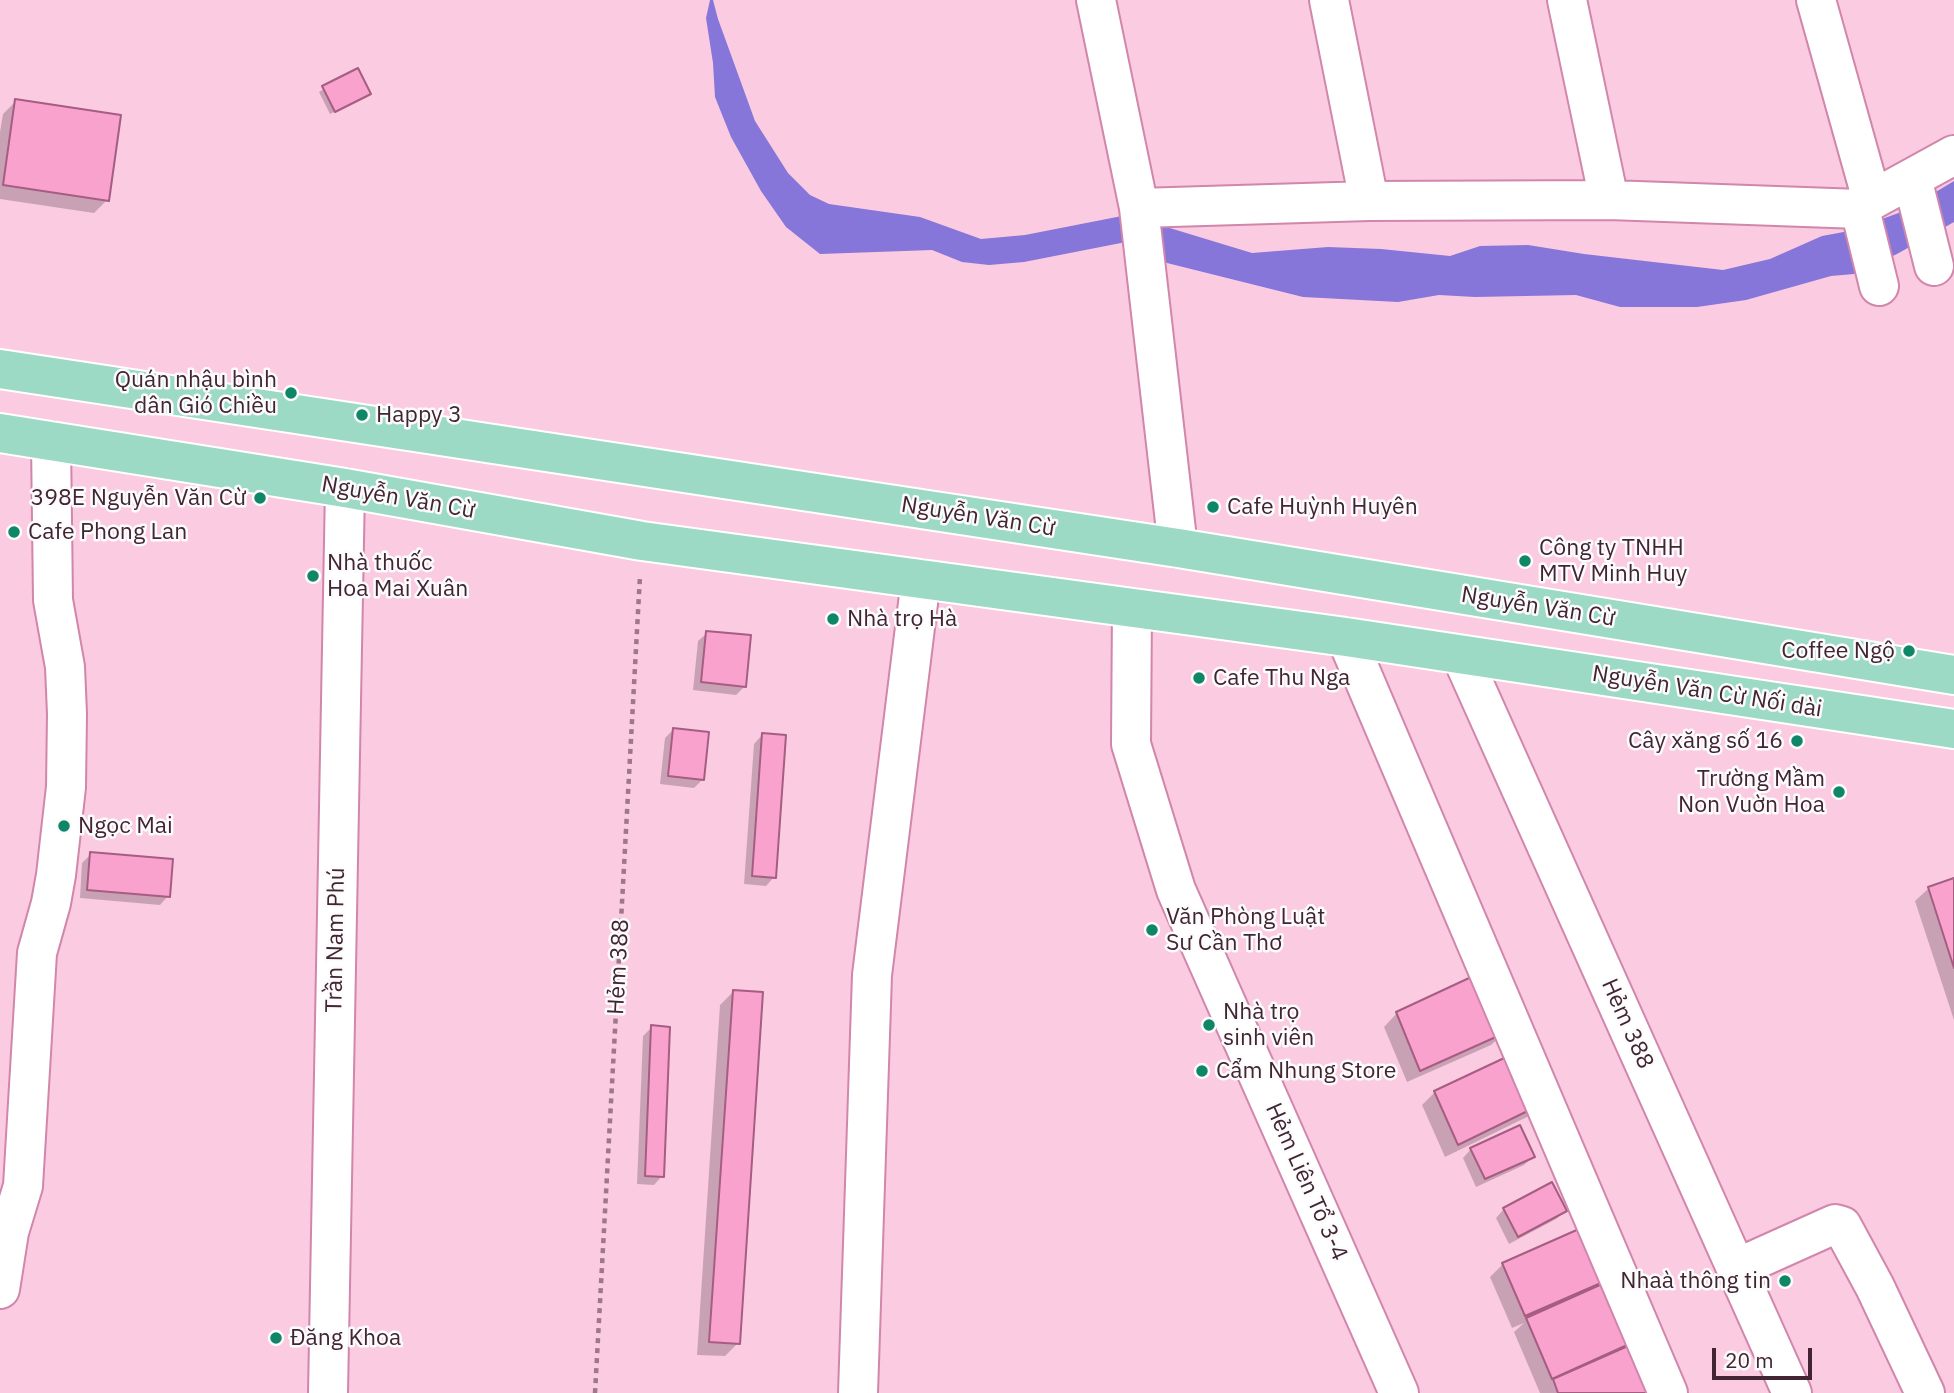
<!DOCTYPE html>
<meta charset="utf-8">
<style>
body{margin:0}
#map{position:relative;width:1954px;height:1393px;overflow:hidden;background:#fbcbe1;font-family:"IBM Plex Sans",sans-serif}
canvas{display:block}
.scale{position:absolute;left:1712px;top:1348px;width:100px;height:32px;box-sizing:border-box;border:4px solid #422433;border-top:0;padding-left:9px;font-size:21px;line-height:24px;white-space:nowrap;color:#422433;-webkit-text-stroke:5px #fcfcfc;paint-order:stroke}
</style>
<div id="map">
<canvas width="1954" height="1393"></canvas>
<div class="scale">20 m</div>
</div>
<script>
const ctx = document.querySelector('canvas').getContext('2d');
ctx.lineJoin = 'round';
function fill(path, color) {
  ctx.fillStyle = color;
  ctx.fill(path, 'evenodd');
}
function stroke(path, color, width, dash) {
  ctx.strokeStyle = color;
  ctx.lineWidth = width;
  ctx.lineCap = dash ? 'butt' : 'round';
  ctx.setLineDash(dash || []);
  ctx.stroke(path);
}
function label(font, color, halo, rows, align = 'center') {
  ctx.font = font + ' "IBM Plex Sans",sans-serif';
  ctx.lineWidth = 5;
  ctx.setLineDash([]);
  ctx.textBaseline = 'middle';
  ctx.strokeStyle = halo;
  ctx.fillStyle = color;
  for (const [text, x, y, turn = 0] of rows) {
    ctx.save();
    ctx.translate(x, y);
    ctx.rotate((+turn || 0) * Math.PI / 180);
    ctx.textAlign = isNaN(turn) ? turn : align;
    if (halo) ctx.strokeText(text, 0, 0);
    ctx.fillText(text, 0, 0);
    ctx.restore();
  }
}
const water = new Path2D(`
 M710,0H713L718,19L755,121L788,173L810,195L829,204L920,217L981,239L1025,235L1127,215L1252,253L1328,247L1381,249L1450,256L1480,246L1528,245L1584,254L1723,270L1770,259L1822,236L1849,231L1904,211L1954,181V222L1897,254L1854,274L1831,276L1746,300L1697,307H1620L1576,295L1475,297L1439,295L1398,302L1303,297L1167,263L1126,242L1024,262L989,265L962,262L932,250L820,254L786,227L761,191L731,137L715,97L713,63L706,18Z`);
const shadow = new Path2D(`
 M357,70L369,94L330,114L319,92Z
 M16,101L107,200L94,213L0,199V132L3,114Z
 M707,633L745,686L736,695L693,690L698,641Z
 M673,730L703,779L694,788L660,784L665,738Z
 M762,735L774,877L766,886L744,884L754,744Z
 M91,854L168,896L160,905L80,898L82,863Z
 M1954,880V1020L1915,901L1929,888Z
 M733,992L738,1343L725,1356L697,1355L720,1005Z
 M1397,1013L1505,1032L1491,1045L1407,1082L1384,1027Z
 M652,1027L662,1176L654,1185L637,1184L643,1036Z
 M1435,1092L1542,1103L1529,1116L1445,1157L1422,1105Z
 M1471,1149L1533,1157L1524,1165L1476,1187L1463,1158Z
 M1504,1209L1565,1211L1556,1219L1509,1244L1496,1218Z
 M1587,1227L1655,1393H1540L1514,1332L1524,1323L1512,1328L1490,1277L1503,1264Z`);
const building = new Path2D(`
 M358,68L371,94L335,112L322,86Z
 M15,99L121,115L109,201L3,185Z
 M706,631L751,635L746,687L701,682Z
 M673,728L709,732L704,780L668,776Z
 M762,733L786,735L776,878L752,876Z
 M90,852L173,859L170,897L87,890Z
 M1954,878V968L1928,887Z
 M1482,972L1507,1032L1420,1071L1396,1012Z
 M733,990L763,992L740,1344L709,1342Z
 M651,1025L670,1027L664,1177L645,1176Z
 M1517,1052L1544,1103L1458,1145L1434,1091Z
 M1520,1125L1535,1157L1485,1179L1470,1148Z
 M1552,1182L1567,1211L1518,1237L1503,1208Z
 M1588,1225L1610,1279L1525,1316L1502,1263Z
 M1611,1280L1636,1341L1552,1379L1526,1318Z
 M1637,1342L1657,1393H1558L1553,1379Z`);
const path = new Path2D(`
 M595,1393L640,576`);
const minor = new Path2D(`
 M1096,0L1139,208L1178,548
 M1329,0L1369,201
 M1567,0L1609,200
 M1816,0L1872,200
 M1912,178L1934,266
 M1139,208L1369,201L1609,200L1860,209L1872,200L1954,155
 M1860,209L1879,286
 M1132,608L1131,744L1176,890L1399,1393
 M1346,637L1668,1393
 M1461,655L1792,1393
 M1737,1268L1835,1224L1842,1226L1875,1287L1925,1393
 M0,1289L9,1232L23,1186L37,953L51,903L56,875L66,787L67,714L65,667L53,600L51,441
 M328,1393L345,488
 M858,1393L872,975L921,579`);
const major = new Path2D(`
 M0,369L1178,548L1954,675
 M0,433L345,488L642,541L1346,637L1954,729`);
const markers = [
 [291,393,7,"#0e8667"],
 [362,415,7,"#0e8667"],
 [260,498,7,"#0e8667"],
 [1213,507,7,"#0e8667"],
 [14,532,7,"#0e8667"],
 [1525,561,7,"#0e8667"],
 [313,576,7,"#0e8667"],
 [833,619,7,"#0e8667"],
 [1909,651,7,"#0e8667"],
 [1199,678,7,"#0e8667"],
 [1797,741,7,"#0e8667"],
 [1839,792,7,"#0e8667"],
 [64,826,7,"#0e8667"],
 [1152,930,7,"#0e8667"],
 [1209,1025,7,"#0e8667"],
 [1202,1071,7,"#0e8667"],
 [1785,1281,7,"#0e8667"],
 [276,1338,7,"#0e8667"]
];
const poiNames = [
 ["Quán nhậu bình",277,380,"right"],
 ["dân Gió Chiều",277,406,"right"],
 ["Happy 3",376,415],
 ["398E Nguyễn Văn Cừ",246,498,"right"],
 ["Cafe Huỳnh Huyên",1227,507],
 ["Cafe Phong Lan",28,532],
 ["Công ty TNHH",1539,548],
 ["MTV Minh Huy",1539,574],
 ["Nhà thuốc",327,563],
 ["Hoa Mai Xuân",327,589],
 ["Nhà trọ Hà",847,619],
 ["Coffee Ngộ",1895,651,"right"],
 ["Cafe Thu Nga",1213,678],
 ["Cây xăng số 16",1783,741,"right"],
 ["Trường Mầm",1825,779,"right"],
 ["Non Vuờn Hoa",1825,805,"right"],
 ["Ngọc Mai",78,826],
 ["Văn Phòng Luật",1166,917],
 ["Sư Cần Thơ",1166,943],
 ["Nhà trọ",1223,1012],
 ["sinh viên",1223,1038],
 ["Cẩm Nhung Store",1216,1071],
 ["Nhaà thông tin",1771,1281,"right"],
 ["Đăng Khoa",290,1338]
];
const streetNames = [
 ["Nguyễn Văn Cừ",398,498,10],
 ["Nguyễn Văn Cừ",978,517,9],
 ["Nguyễn Văn Cừ",1538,607,9],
 ["Nguyễn Văn Cừ Nối dài",1707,692,9],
 ["Trần Nam Phú",336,940,-89],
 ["Hẻm 388",619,967,-87],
 ["Hẻm 388",1627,1024,66],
 ["Hẻm Liên Tổ 3-4",1306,1182,66]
];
fill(water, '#8676d9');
fill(shadow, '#0003');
fill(building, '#faa2ce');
stroke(building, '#a55d82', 2);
stroke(minor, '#d186ac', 42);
stroke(major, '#fff', 42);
stroke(path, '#9e7789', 4.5, [5, 5]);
stroke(minor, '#fff', 38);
stroke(major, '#9ddac5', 38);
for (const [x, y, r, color] of markers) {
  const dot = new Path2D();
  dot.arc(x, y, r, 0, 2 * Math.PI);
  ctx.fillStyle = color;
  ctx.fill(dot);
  stroke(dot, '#fcfcfc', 2.5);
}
label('23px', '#422433', '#fcfcfc', poiNames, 'left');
label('23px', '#422433', '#fcfcfc', streetNames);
</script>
